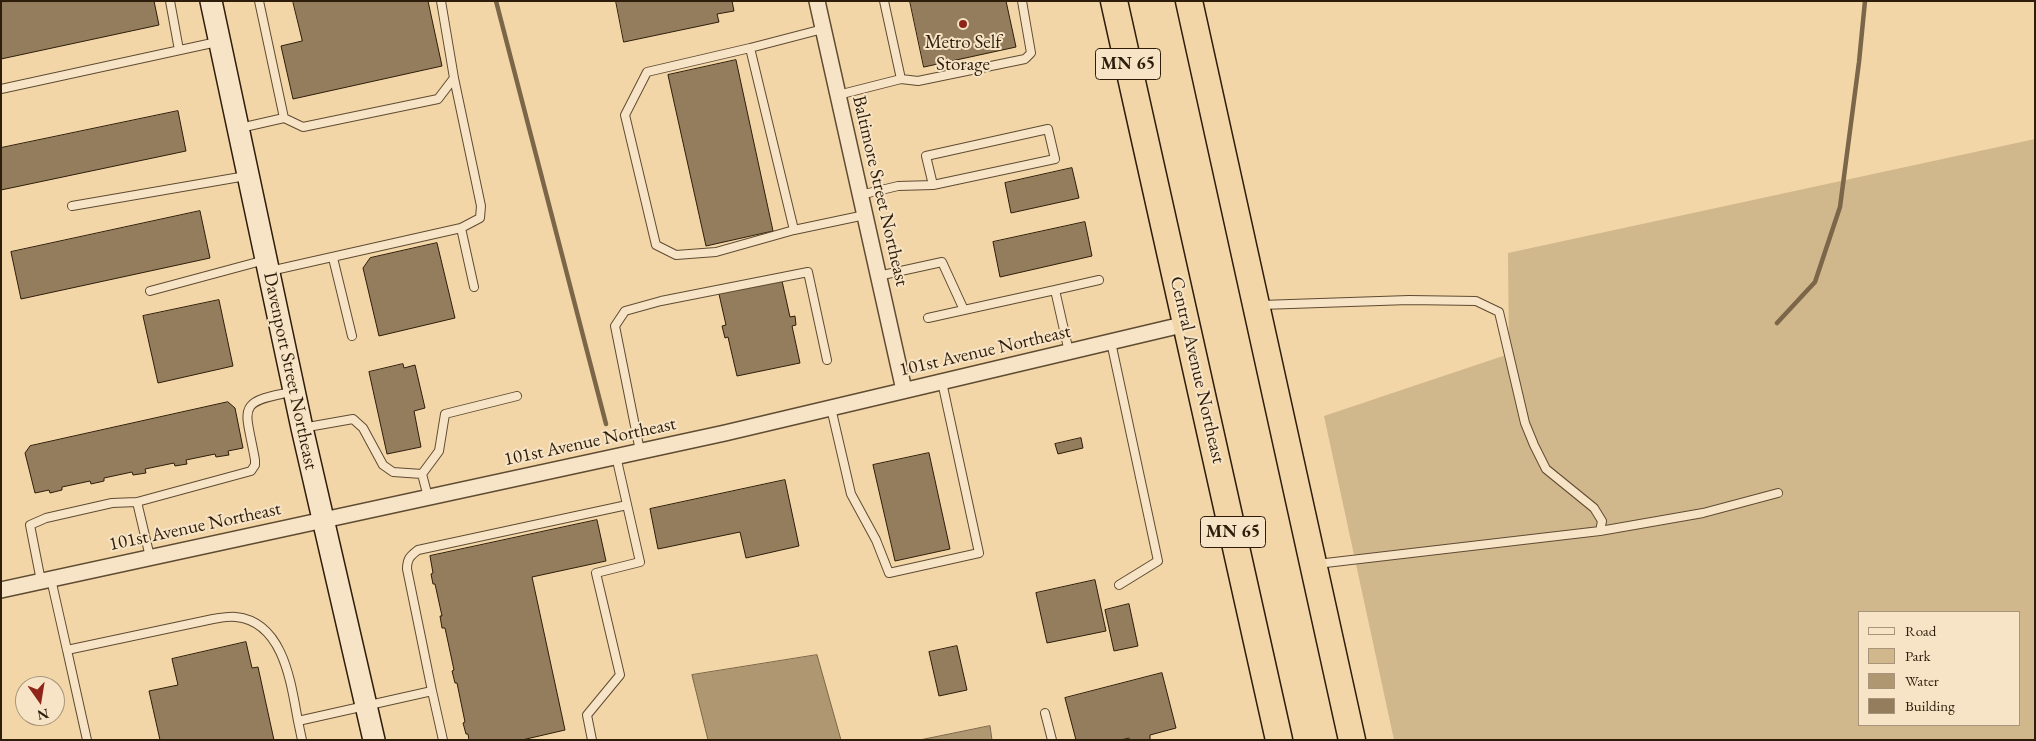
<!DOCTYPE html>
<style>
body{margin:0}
#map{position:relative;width:2036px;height:741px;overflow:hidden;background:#f2d6a7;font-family:"EB Garamond",serif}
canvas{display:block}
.frame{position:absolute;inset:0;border:2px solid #2e1d0b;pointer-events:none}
.legend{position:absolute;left:1858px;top:611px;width:162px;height:115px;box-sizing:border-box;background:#f7e4c6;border:1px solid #a7947b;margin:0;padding:6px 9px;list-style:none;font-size:15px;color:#2e1d0b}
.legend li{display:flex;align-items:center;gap:10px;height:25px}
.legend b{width:25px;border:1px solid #a7947b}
.north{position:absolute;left:15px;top:676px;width:50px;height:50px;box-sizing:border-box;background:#f7e4c6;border:1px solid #a7947b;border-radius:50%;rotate:167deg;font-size:14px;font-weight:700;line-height:20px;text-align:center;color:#2e1d0b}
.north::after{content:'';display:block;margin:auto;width:18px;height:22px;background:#8f2418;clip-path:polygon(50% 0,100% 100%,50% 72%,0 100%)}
</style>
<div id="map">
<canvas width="2036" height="741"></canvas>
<div class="frame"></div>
<ul class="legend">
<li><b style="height:6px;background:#f7e4c6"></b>Road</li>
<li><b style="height:14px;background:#d1b78c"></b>Park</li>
<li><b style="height:14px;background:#af9772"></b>Water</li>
<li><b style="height:14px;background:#947d5c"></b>Building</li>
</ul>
<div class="north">N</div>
</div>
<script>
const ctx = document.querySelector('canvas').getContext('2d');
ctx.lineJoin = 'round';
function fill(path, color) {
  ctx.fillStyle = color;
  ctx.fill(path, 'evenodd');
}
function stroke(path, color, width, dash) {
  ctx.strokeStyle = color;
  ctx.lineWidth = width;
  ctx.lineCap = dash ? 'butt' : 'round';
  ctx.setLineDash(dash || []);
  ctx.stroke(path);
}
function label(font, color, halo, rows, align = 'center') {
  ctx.font = font + ' "EB Garamond",serif';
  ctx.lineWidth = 4;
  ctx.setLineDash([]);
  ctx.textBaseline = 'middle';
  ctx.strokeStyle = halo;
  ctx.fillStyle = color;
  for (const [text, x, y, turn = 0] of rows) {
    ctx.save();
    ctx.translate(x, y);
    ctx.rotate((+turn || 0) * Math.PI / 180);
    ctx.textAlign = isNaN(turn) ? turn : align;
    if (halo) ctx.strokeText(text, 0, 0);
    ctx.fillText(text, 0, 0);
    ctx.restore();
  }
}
const green = new Path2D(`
 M2035,139V740H1394L1324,416L1509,354L1508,253ZM1860,612H2020V725H1860Z`);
const water = new Path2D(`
 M817,655L841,740H708L692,675Z
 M990,726L992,740H920Z`);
const stream = new Path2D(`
 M496,1L606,424
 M1777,323L1815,282L1840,207L1859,62L1865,1`);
const building = new Path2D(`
 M154,1L159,25L1,59V2Z
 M293,1H428L442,66L293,99L281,46L302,41Z
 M616,1H732L734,11L717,14L719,22L624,42Z
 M910,1H1006L1016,47L924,67Z
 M736,60L773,231L706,246L668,75Z
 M178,111L186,151L1,190V148Z
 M1072,168L1079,198L1011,213L1005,183Z
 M200,211L210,258L21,299L11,252Z
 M1085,222L1092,256L1000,277L993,242Z
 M437,243L455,318L379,336L363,268L370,258Z
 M782,281L790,317L795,316L796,325L792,326L800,363L737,376L728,337L725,338L722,326L726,325L719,294Z
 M219,300L233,366L158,383L143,316Z
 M403,364L404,368L415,365L425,408L414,411L421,447L387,454L369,372Z
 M228,402L235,408L243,448L228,451L229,455L216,457L215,454L186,460L187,464L175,466L174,463L145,469L146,473L133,475L132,472L104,478V481L91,484L90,481L62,487V490L50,493L49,490L35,493L25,453L30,446Z
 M1081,438L1083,448L1058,454L1055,444Z
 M929,453L950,549L895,561L873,465Z
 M785,480L799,546L746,558L740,532L658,549L650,509Z
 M597,520L606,561L532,577L565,730L522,740H469L468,734H466L463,723L465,722L457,683H455L452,671L454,670L445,628H442L440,616H442L435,584H433L431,574L433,573L430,556Z
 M1095,580L1106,631L1047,643L1036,593Z
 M1129,604L1138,646L1114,651L1105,610Z
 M246,642L252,668L258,667L274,740H160L149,691L178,685L172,659Z
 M957,646L967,690L939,696L929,652Z
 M1162,673L1176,728L1150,735V740H1130L1129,738L1121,740H1076L1065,698Z`);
const lane = new Path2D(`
 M170,1L179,50
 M823,29L750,48L794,230L865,215
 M750,48L647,72L625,115L656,245L676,255L716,252L794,230
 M454,78L481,206L480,218L461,228
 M901,79L918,81L1025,59L1031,53L1022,1
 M1,89L217,42
 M838,95L901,79L884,1
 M284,118L303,127L438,99L454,78L441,1
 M240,128L284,118L259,1
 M860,195L898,186L933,185L1055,159L1048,129L926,156L933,185
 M72,206L246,176
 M333,258L352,336
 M270,271L461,228L474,287
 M878,276L942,262L964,310L1055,290L1069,352
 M1055,290L1099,280
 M150,291L265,260
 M1261,305L1409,300L1476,301L1499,312L1525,423L1534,445L1546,469L1594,508L1602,521L1600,531
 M928,318L964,310
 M1111,342L1158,561L1119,585
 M831,408L851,494L876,540L889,573L979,553L942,382
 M302,428L353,419L363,428L383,465L393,472L422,474
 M640,451L615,326L625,311L661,301L808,272L827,360
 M422,474L439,451L445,414L517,396
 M422,474L428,497
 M137,502L150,557
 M1317,564L1600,531L1703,513L1778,493
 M51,579L67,650L213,619C220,618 229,616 236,617C284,622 291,684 298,721L432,691L443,740
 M41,581L30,525L46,518L112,503L137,502L251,471L255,465V460C246,408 234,402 292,392
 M67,650L87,740
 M432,691L407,569C407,559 410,556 418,550L627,505
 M1045,713L1052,740
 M298,721L302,740
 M592,740L587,715L620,675L596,573L640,562L616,456`);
const street = new Path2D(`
 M817,1L904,390
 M1,590L725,433L1186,324`);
const secondary = new Path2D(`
 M211,1L302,428L374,740`);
const highway = new Path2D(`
 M1114,1L1279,740
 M1189,1L1352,740`);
const markers = [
 [963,24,5,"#8f2418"]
];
const shields = [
 [1128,64,65],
 [1233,532,65]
];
const shieldNames = [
 ["MN 65",1128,64],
 ["MN 65",1233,532]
];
const poiNames = [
 ["Metro Self",963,43],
 ["Storage",963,65]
];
const streetNames = [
 ["Baltimore Street Northeast",880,191,77],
 ["101st Avenue Northeast",985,351,-13],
 ["Central Avenue Northeast",1197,370,77],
 ["Davenport Street Northeast",290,371,78],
 ["101st Avenue Northeast",590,442,-12],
 ["101st Avenue Northeast",195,527,-12]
];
fill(green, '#d1b78c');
fill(water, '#af9772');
stroke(water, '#7b6649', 1);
stroke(stream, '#7b6649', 4.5);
fill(building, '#947d5c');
stroke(building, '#2e1d0b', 1);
stroke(lane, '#5f4b32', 10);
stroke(street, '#5f4b32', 18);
stroke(secondary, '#2e1d0b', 24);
stroke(highway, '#2e1d0b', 29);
stroke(lane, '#f7e4c6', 8);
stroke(street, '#f7e4c6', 15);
stroke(secondary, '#f7e4c6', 21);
stroke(highway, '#f2d6a7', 26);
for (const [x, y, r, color] of markers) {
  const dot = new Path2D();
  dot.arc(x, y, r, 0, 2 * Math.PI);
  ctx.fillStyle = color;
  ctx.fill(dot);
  stroke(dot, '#f7e4c6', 2);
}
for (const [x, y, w] of shields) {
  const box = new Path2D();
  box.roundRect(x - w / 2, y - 15.5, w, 31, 4);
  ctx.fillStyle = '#f7e4c6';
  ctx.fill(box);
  stroke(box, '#2e1d0b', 1);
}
label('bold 18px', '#2e1d0b', null, shieldNames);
label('19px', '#2e1d0b', '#f7e4c6', poiNames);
label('19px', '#2e1d0b', '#f7e4c6', streetNames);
</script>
